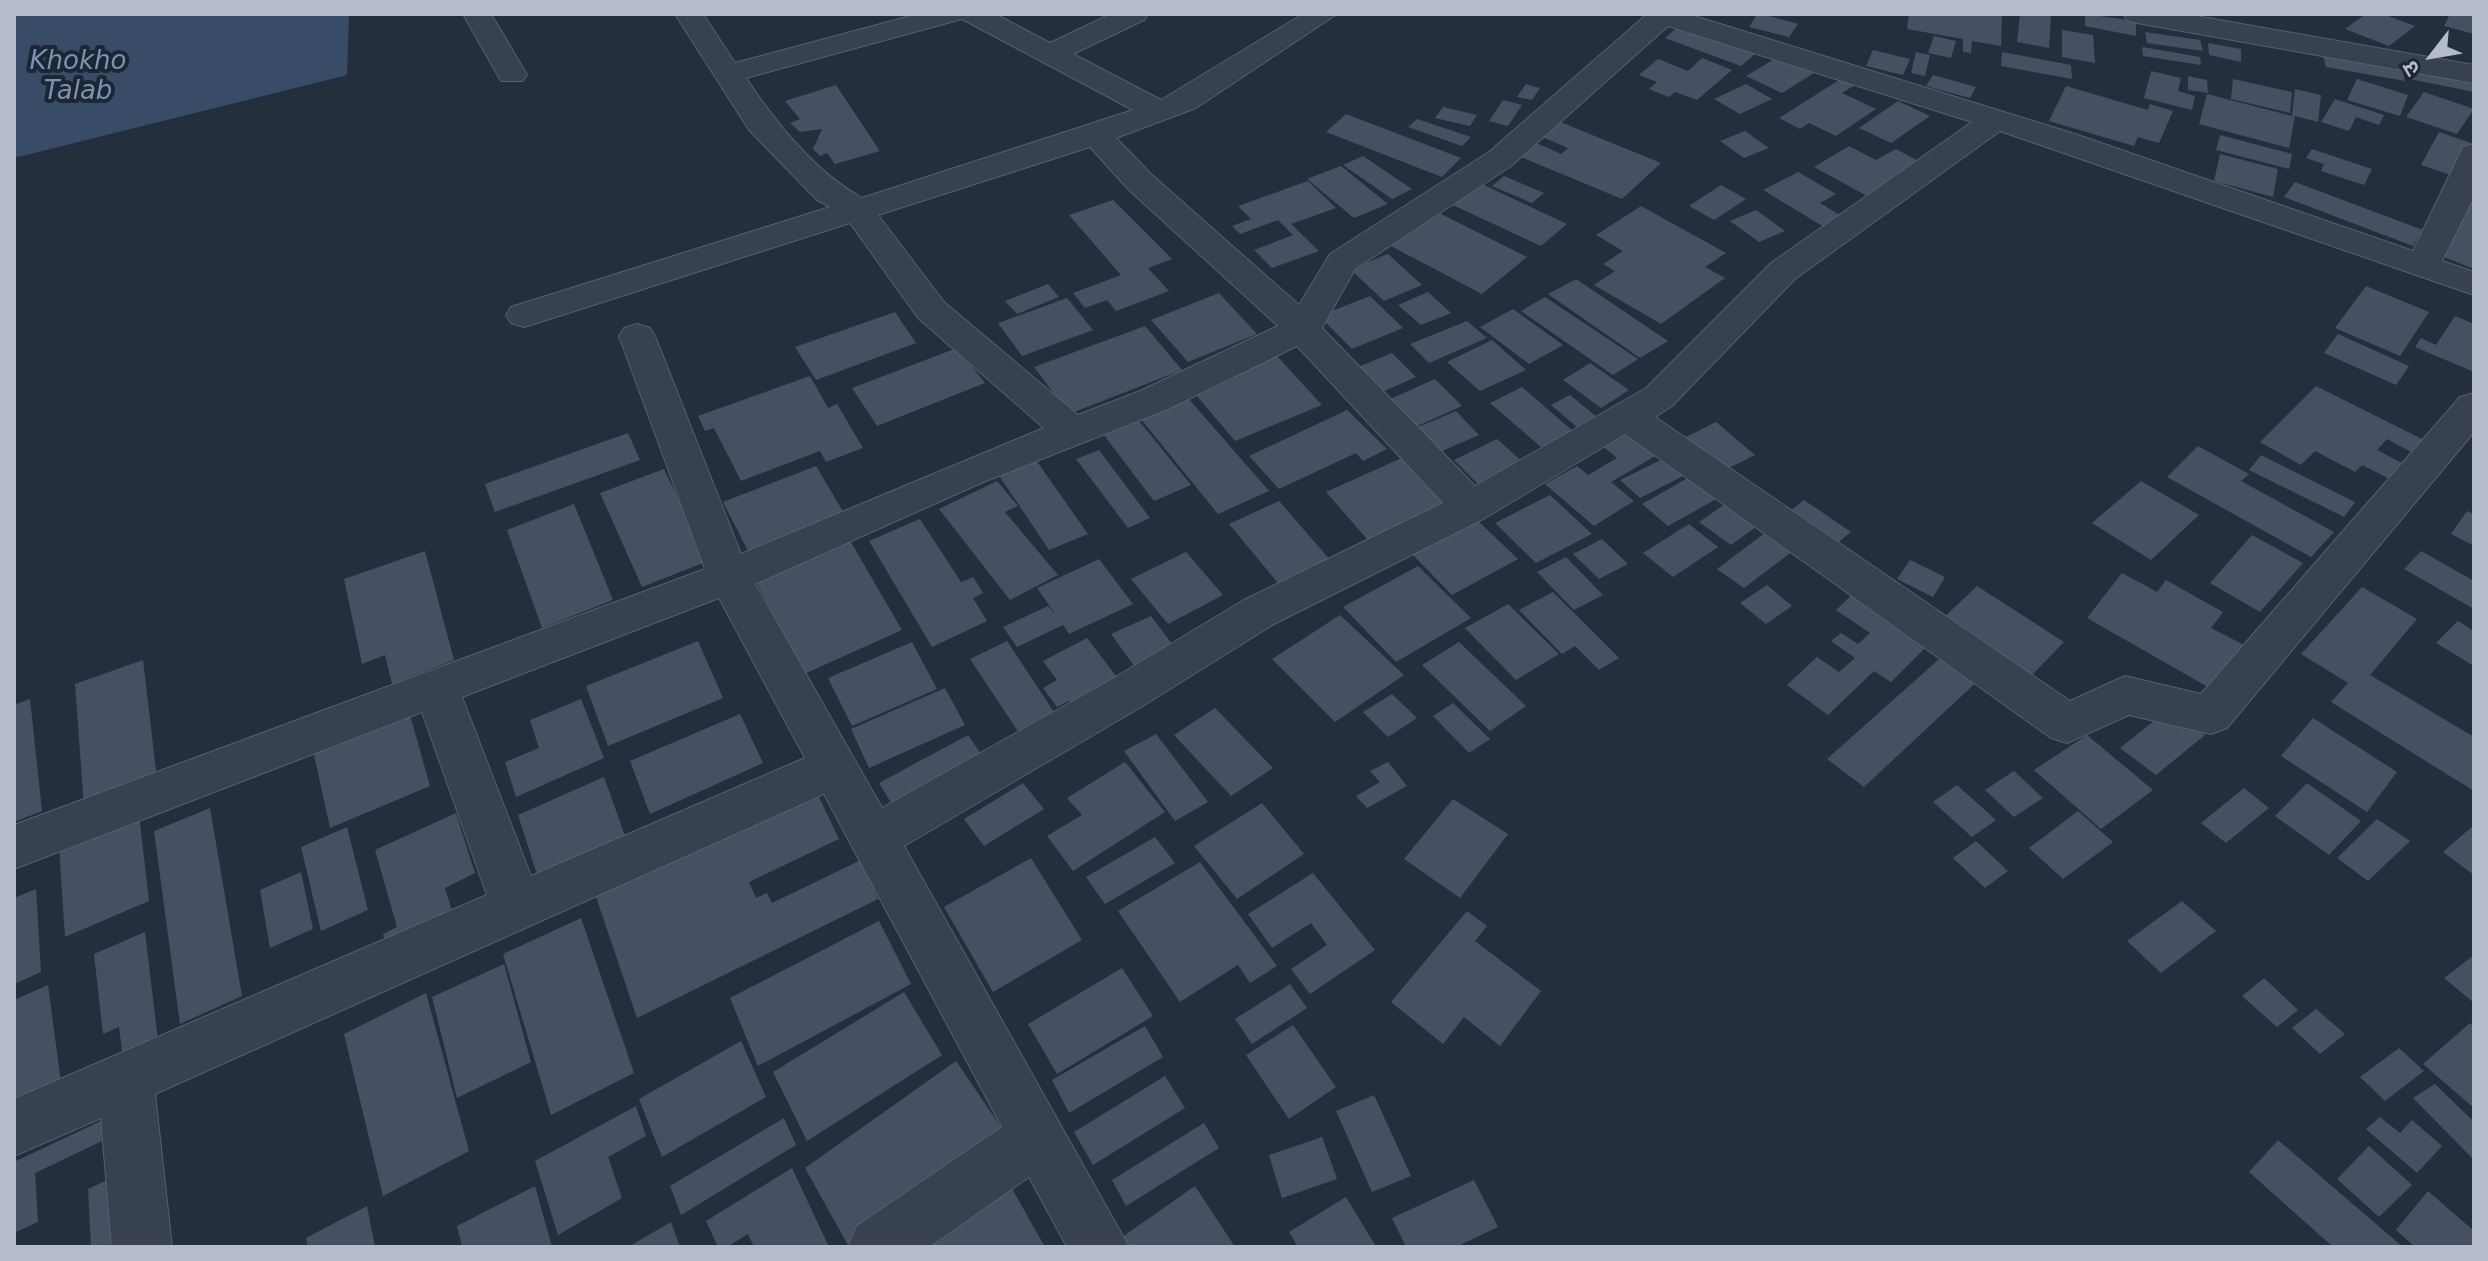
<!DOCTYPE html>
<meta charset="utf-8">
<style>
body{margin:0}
#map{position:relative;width:2488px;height:1261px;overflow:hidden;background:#242f3e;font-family:"DejaVu Sans","Noto Sans Devanagari",sans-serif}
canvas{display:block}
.frame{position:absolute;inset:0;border:16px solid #b4bcc9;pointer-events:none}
.north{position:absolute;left:2392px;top:16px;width:80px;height:80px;-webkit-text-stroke:6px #1d2633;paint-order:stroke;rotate:239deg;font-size:22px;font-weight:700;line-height:32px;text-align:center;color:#b4bcc9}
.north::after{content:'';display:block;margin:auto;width:28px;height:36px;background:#b4bcc9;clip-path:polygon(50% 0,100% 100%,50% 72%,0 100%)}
</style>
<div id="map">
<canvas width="2488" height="1261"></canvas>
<div class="frame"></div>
<div class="north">उ</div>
</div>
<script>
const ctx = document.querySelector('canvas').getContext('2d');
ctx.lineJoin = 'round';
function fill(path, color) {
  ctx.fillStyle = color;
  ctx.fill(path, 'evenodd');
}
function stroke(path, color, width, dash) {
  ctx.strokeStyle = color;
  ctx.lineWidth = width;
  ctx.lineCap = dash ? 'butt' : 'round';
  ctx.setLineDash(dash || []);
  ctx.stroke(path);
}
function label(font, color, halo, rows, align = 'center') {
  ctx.font = font + ' "DejaVu Sans",sans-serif';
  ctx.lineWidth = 8;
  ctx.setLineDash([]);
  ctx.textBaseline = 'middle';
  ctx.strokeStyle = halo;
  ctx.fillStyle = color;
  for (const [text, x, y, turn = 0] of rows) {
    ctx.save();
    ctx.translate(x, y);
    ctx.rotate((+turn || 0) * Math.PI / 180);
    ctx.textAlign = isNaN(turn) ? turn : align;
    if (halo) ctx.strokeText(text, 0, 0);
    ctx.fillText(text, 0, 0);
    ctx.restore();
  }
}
const water = new Path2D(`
 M14,14H349L347,75L14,158Z`);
const building = new Path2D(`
 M1757,14H1762L1798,24L1789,37L1749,27Z
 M1909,14H2002L2001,46L1972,41L1971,53L1963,52V39L1907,29Z
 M2020,14L2051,16L2049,48L2017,42Z
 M2085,14L2136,21V36L2085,26Z
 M2366,14H2383L2415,26L2389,46L2345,29Z
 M2450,14L2474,15V34L2444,26Z
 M1679,26L1755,54L1741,66L1665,38Z
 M2062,30L2093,35L2095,63L2062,57Z
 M2145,32L2200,40L2203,51L2147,43Z
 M1934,36L1956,41L1951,58L1928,53Z
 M2208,43L2241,49V62L2209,55Z
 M2142,47L2200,57L2201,65L2143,56Z
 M1873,50L1910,59L1903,75L1866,66Z
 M1916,52L1930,55L1925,76L1911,73Z
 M2002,52L2071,65L2072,79L2001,66Z
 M2322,52L2401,66L2405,81L2326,67Z
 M1778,57L1814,73L1782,93L1746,76Z
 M1702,58L1732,70L1697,100L1675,92L1669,97L1649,89L1657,82L1639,75L1658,59L1688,71Z
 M2407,66L2472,78L2474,92L2410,79Z
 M2151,71L2181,78L2178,91L2195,96L2192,110L2144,98Z
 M1933,75L1976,87L1970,98L1926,86Z
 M2188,76L2207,80L2208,93L2188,90Z
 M1844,77L1858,83L1842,93L1876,109L1836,136L1809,123L1800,129L1779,118Z
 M2233,79L2292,92L2290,113L2231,99Z
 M2357,79L2408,95L2400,116L2347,100Z
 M1526,84L1540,88L1532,100L1517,97Z
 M1746,84L1772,99L1740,114L1714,99Z
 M836,85L880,151L835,164L827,153L820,156L813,149L822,129L800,132L790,123L800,119L785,101Z
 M2066,86L2148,110L2150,104L2173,111L2159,143L2138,137L2134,146L2049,121Z
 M2295,89L2321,95L2318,122L2295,116L2289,148L2199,124L2207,94L2292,116Z
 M2424,92L2474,109L2457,134L2406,117Z
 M2335,99L2384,115L2379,125L2356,117L2349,131L2321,122Z
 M1503,100L1522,105L1508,126L1489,121Z
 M1898,101L1930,116L1891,143L1859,128Z
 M1443,107L1477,115L1470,126L1435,118Z
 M1346,114L1461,158L1442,177L1326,132Z
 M1417,119L1471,137L1462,146L1408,127Z
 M1558,121L1661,163L1622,199L1516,155L1532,141L1561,154L1568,148L1540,136Z
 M1745,131L1769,148L1744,158L1720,141Z
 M2439,132L2471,143L2454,176L2421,165Z
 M2220,135L2292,154L2289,169L2216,150Z
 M1849,146L1876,160L1896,149L1924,164L1869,197L1814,167Z
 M2312,149L2372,169L2364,185L2321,171L2324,164L2306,158Z
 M2220,154L2278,169L2273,197L2214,181Z
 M1363,156L1412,189L1392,199L1343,165Z
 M1341,166L1388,204L1354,218L1307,179Z
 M1798,172L1836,194L1820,203L1843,217L1824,227L1763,190Z
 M1504,176L1544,193L1532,203L1492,186Z
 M1471,179L1567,224L1541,246L1444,201Z
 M1308,181L1336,208L1291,224L1319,251L1272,268L1254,250L1293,235L1278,220L1240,234L1232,226L1251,219L1238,206Z
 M2295,182L2423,230L2413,246L2284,197Z
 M1721,185L1746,199L1714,220L1689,206Z
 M2466,195L2474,198V269L2434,253Z
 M1113,200L1172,259L1148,268L1169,291L1116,311L1107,300L1085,308L1073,293L1121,275L1069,215Z
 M1641,206L1726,253L1705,267L1725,278L1661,324L1594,285L1615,271L1603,264L1623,251L1596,235Z
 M1756,210L1785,231L1759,242L1730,221Z
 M1435,211L1527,257L1482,294L1389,245Z
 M1388,254L1422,285L1384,301L1350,269Z
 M1576,279L1668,341L1640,358L1548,294Z
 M1048,284L1059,297L1017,314L1005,301Z
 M2366,286L2429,312L2400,356L2335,328Z
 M1428,292L1451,313L1421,325L1398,305Z
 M1219,293L1257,334L1188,362L1151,320Z
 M1370,296L1403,328L1352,349L1319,316Z
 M1545,297L1638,359L1613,375L1521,311Z
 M1067,298L1093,330L1022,356L998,323Z
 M1513,309L1563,345L1529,364L1480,327Z
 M895,312L916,343L816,380L795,347Z
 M2455,316L2474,324V372L2415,347L2421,338L2436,345Z
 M1467,321L1487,338L1429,363L1410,344Z
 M1145,326L1182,370L1069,414L1034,367Z
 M2338,334L2409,366L2396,385L2324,353Z
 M1492,340L1526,370L1480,391L1447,362Z
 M957,348L985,383L877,426L852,388Z
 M1392,353L1416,377L1382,392L1358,367Z
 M1276,355L1322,405L1235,441L1191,389Z
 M1590,363L1629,390L1601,408L1563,380Z
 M810,376L828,408L837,404L863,448L826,462L820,451L741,481L714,428L705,431L698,416Z
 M1435,379L1462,406L1415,427L1388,400Z
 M2316,386L2424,440L2413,453L2387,439L2377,450L2404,464L2390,479L2362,465L2355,472L2315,451L2301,465L2260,442Z
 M1522,387L1581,438L1549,454L1490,403Z
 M1570,395L1597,417L1578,428L1551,405Z
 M1188,398L1269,491L1218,514L1140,418Z
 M1347,410L1387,449L1363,461L1356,453L1279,489L1249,456Z
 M1456,411L1479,435L1433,455L1411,430Z
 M1132,412L1191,485L1154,501L1097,426Z
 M1716,422L1755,455L1719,473L1680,440Z
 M1626,423L1662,452L1611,482L1634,501L1594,526L1545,484L1577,466L1588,475L1617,458L1596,441Z
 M628,433L640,460L495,512L485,484Z
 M1497,439L1524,463L1479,485L1454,460Z
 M2198,446L2249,474L2241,481L2334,532L2311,557L2167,477Z
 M1099,450L1150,518L1128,528L1076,459Z
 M1031,453L1088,534L1049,550L994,468Z
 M2261,455L2355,502L2344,517L2249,470Z
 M1406,456L1457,508L1374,547L1326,492Z
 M1667,457L1687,474L1640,498L1620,480Z
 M816,466L844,513L748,551L723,502Z
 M664,469L708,561L642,587L600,493Z
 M1693,475L1720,497L1668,526L1642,504Z
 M997,481L1018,506L1005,512L1058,575L1010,600L939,509Z
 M2141,481L2199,515L2151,560L2092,523Z
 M1550,495L1592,534L1536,563L1495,523Z
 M1804,500L1851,532L1830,549L1783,517Z
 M1279,501L1338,569L1287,594L1229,524Z
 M1728,502L1760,524L1731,545L1699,522Z
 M574,504L613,600L542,628L507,530Z
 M2467,511L2474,514V546L2451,534Z
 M920,519L961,582L973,577L983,593L973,598L987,621L932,647L869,541Z
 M1476,519L1518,559L1452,595L1410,552Z
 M1689,524L1718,547L1673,577L1643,553Z
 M1770,529L1797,548L1744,588L1717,569Z
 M2252,535L2303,563L2260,612L2210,583Z
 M848,537L902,630L804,674L753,576Z
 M1602,539L1628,564L1599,579L1573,554Z
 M425,551L454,660L392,684L385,655L362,664L344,579Z
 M2421,551L2474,581V609L2404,569Z
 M1186,552L1223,595L1168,624L1131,579Z
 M1566,557L1603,595L1574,610L1537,572Z
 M1099,559L1133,604L1069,634L1063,625L1017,647L1003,627L1048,606L1056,615L1037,588Z
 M1910,560L1945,577L1933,597L1897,579Z
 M1418,566L1471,618L1396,662L1343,607Z
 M2122,573L2157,592L2166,580L2223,612L2211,628L2246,646L2215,691L2087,618Z
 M1767,585L1792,606L1766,624L1740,603Z
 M1977,586L2064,642L2027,680L1939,622Z
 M2362,587L2417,619L2370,675L2474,737V791L2331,702L2348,683L2301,654Z
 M1856,591L1932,641L1891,682L1874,671L1828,715L1787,685L1817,657L1839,672L1855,658L1831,641L1841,633L1858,644L1870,633L1836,610Z
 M1553,592L1619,658L1599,670L1575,646L1562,654L1519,610Z
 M1508,604L1559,654L1516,680L1465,628Z
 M1340,615L1404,675L1335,722L1272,659Z
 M1151,616L1175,648L1135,667L1111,634Z
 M2458,621L2474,631V666L2436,643Z
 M1087,638L1126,689L1080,714L1069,701L1057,707L1043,688L1057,680L1043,661Z
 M698,641L723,698L608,746L586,686Z
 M1007,641L1056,715L1019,733L970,659Z
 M912,642L937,689L852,726L828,678Z
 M1459,642L1526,706L1490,731L1422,665Z
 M1947,652L1982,677L1864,787L1827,759Z
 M143,660L157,779L84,807L75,684Z
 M945,688L965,725L869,768L851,729Z
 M1392,694L1417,718L1388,737L1363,712Z
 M30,699L42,811L14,822V705Z
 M581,699L604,758L516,797L505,762L539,748L530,720Z
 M1453,703L1490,739L1469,753L1433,716Z
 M1215,708L1273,768L1231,796L1174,735Z
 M2169,709L2205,735L2156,775L2120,748Z
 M409,711L430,786L330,828L313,750Z
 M740,714L763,763L650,814L630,761Z
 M2313,718L2397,772L2367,812L2281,756Z
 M1156,734L1208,802L1175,821L1124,751Z
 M968,735L981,754L900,817L879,783Z
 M2087,735L2153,790L2101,829L2034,770Z
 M1125,762L1165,812L1073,871L1047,836L1082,815L1067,798Z
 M1388,762L1407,786L1367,808L1356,796L1380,782L1370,771Z
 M2014,771L2043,798L2014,817L1985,790Z
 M604,777L628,844L540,884L518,815Z
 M1023,783L1044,809L984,846L964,819Z
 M2307,783L2361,821L2329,855L2275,816Z
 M1957,785L1996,820L1972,837L1933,802Z
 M2244,788L2269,808L2226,843L2201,823Z
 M818,795L839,839L749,882L756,898L767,893L772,903L861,860L878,899L637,1018L590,879Z
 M1453,799L1508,834L1460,898L1404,859Z
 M1262,803L1304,854L1237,899L1194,846Z
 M210,808L242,996L180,1024L154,831Z
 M2078,811L2113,842L2063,879L2029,848Z
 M456,813L475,873L445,888L453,914L387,946L383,934L397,927L375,850Z
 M139,814L149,901L65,937L59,847Z
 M2377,819L2410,841L2368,881L2337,858Z
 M2474,825V875L2443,852Z
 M347,827L368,910L321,931L301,847Z
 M1155,837L1175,863L1105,904L1086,877Z
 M1976,841L2008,871L1985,888L1953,858Z
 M1031,858L1082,940L993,992L944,907Z
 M1200,862L1277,966L1250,983L1238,965L1180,1002L1118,911Z
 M301,872L313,929L270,948L260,890Z
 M1313,873L1375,950L1310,994L1291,969L1327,945L1311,923L1272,948L1248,914Z
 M36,889L41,972L14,984V898Z
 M2182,901L2216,931L2161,973L2127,941Z
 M1467,911L1487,926L1475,941L1541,991L1500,1046L1464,1017L1443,1044L1391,1002Z
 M581,918L634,1073L551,1115L503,954Z
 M879,921L911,984L758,1066L730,998Z
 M145,932L159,1049L124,1066L119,1027L103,1034L94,954Z
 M2474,955V1003L2444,978Z
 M504,964L531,1062L457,1098L432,997Z
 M1122,968L1153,1016L1057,1074L1028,1024Z
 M2264,978L2298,1010L2277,1027L2242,996Z
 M1290,984L1307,1008L1252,1044L1235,1019Z
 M48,985L61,1083L14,1106V1000Z
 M904,992L942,1055L807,1141L773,1072Z
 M426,993L469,1151L383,1196L344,1034Z
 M2316,1009L2345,1034L2320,1054L2292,1028Z
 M2470,1023L2474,1027V1108L2423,1064Z
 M1293,1025L1336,1087L1289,1119L1246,1055Z
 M1145,1026L1163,1057L1069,1113L1052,1080Z
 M741,1041L766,1097L662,1157L639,1099Z
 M2399,1048L2424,1071L2385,1101L2360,1077Z
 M956,1061L1009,1139L865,1247H849L805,1168Z
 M1165,1076L1185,1108L1093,1165L1074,1132Z
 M2435,1084L2474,1122V1160L2413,1098Z
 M1374,1095L1411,1176L1372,1192L1336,1111Z
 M636,1106L646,1136L608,1157L622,1198L558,1235L535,1161Z
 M2380,1117L2400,1133L2412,1120L2442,1146L2417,1173L2366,1129Z
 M784,1118L796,1145L681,1215L670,1186Z
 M101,1121L102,1141L35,1173L38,1222L14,1233V1162Z
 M1204,1123L1219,1148L1126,1206L1112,1180Z
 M1322,1137L1337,1179L1282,1198L1269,1155Z
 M2278,1140L2403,1247H2333L2249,1172Z
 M2369,1146L2412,1185L2379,1217L2337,1179Z
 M792,1168L829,1247H754L748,1234L727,1247H718L706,1221Z
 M127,1171L133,1233L104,1247H91L88,1189Z
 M1006,1178L1045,1247H903Z
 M1474,1180L1498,1227L1456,1247H1406L1392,1218Z
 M535,1186L552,1247H462L457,1226Z
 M1195,1186L1235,1247H1108Z
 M2428,1191L2474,1231L2473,1247H2415L2396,1230Z
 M1346,1197L1375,1245L1298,1247L1289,1232Z
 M367,1206L375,1247H308L306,1238Z
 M671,1222L680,1247H628Z`);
const street = new Path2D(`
 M463,14H491L527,75L523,81H501Z
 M675,14H703L735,63L918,14H995L1050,43L1111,14H1148L1144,20L1073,54L1161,100L1303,14H1337L1196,108L1116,138L1152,175L1299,305L1330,254L1489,152L1645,16L1644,14H1688L2078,135L2413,251L2463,147L2474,144V197L2442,261L2474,272V295L2000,131L1795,279L1672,406L1655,417L2070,701L2125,676L2201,694L2460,397L2474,393V432L2227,728L2211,734L2129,715L2067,743L2051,738L1625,434L1485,518L1274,624L1141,707L904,846L1129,1247H1067L1029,1177L929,1247H848L857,1226L1002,1127L824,794L155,1094L172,1247H112L101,1118L14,1156V1099L487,895L422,712L14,869V825L705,569L619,336L624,328L637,324L650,328L655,336L741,554L1044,428L918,318L850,223L537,323L524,327L511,323L506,315L511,307L830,207L817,200L749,130ZM962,19L1133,110L862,198C814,171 776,123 746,78ZM1668,26L1972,122L1771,263L1646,388L1475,486L1322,328L1355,269L1511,166ZM1090,147L1128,189L1278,326L1140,391L1078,415L944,302L878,215ZM1297,346L1443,503L1244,600L1109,681L882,808L755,584L981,483L1168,409ZM719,598L805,758L531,876L462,697Z
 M2123,14H2185L2474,65V83L2137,23L2127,20Z`);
const farWaternames = [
 ["Khokho",78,62],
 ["Talab",78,92]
];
fill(water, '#394c67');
fill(building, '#455162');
stroke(street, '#565f6c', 2);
fill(street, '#38414e');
label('italic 26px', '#7c92b1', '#1d2633', farWaternames);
</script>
